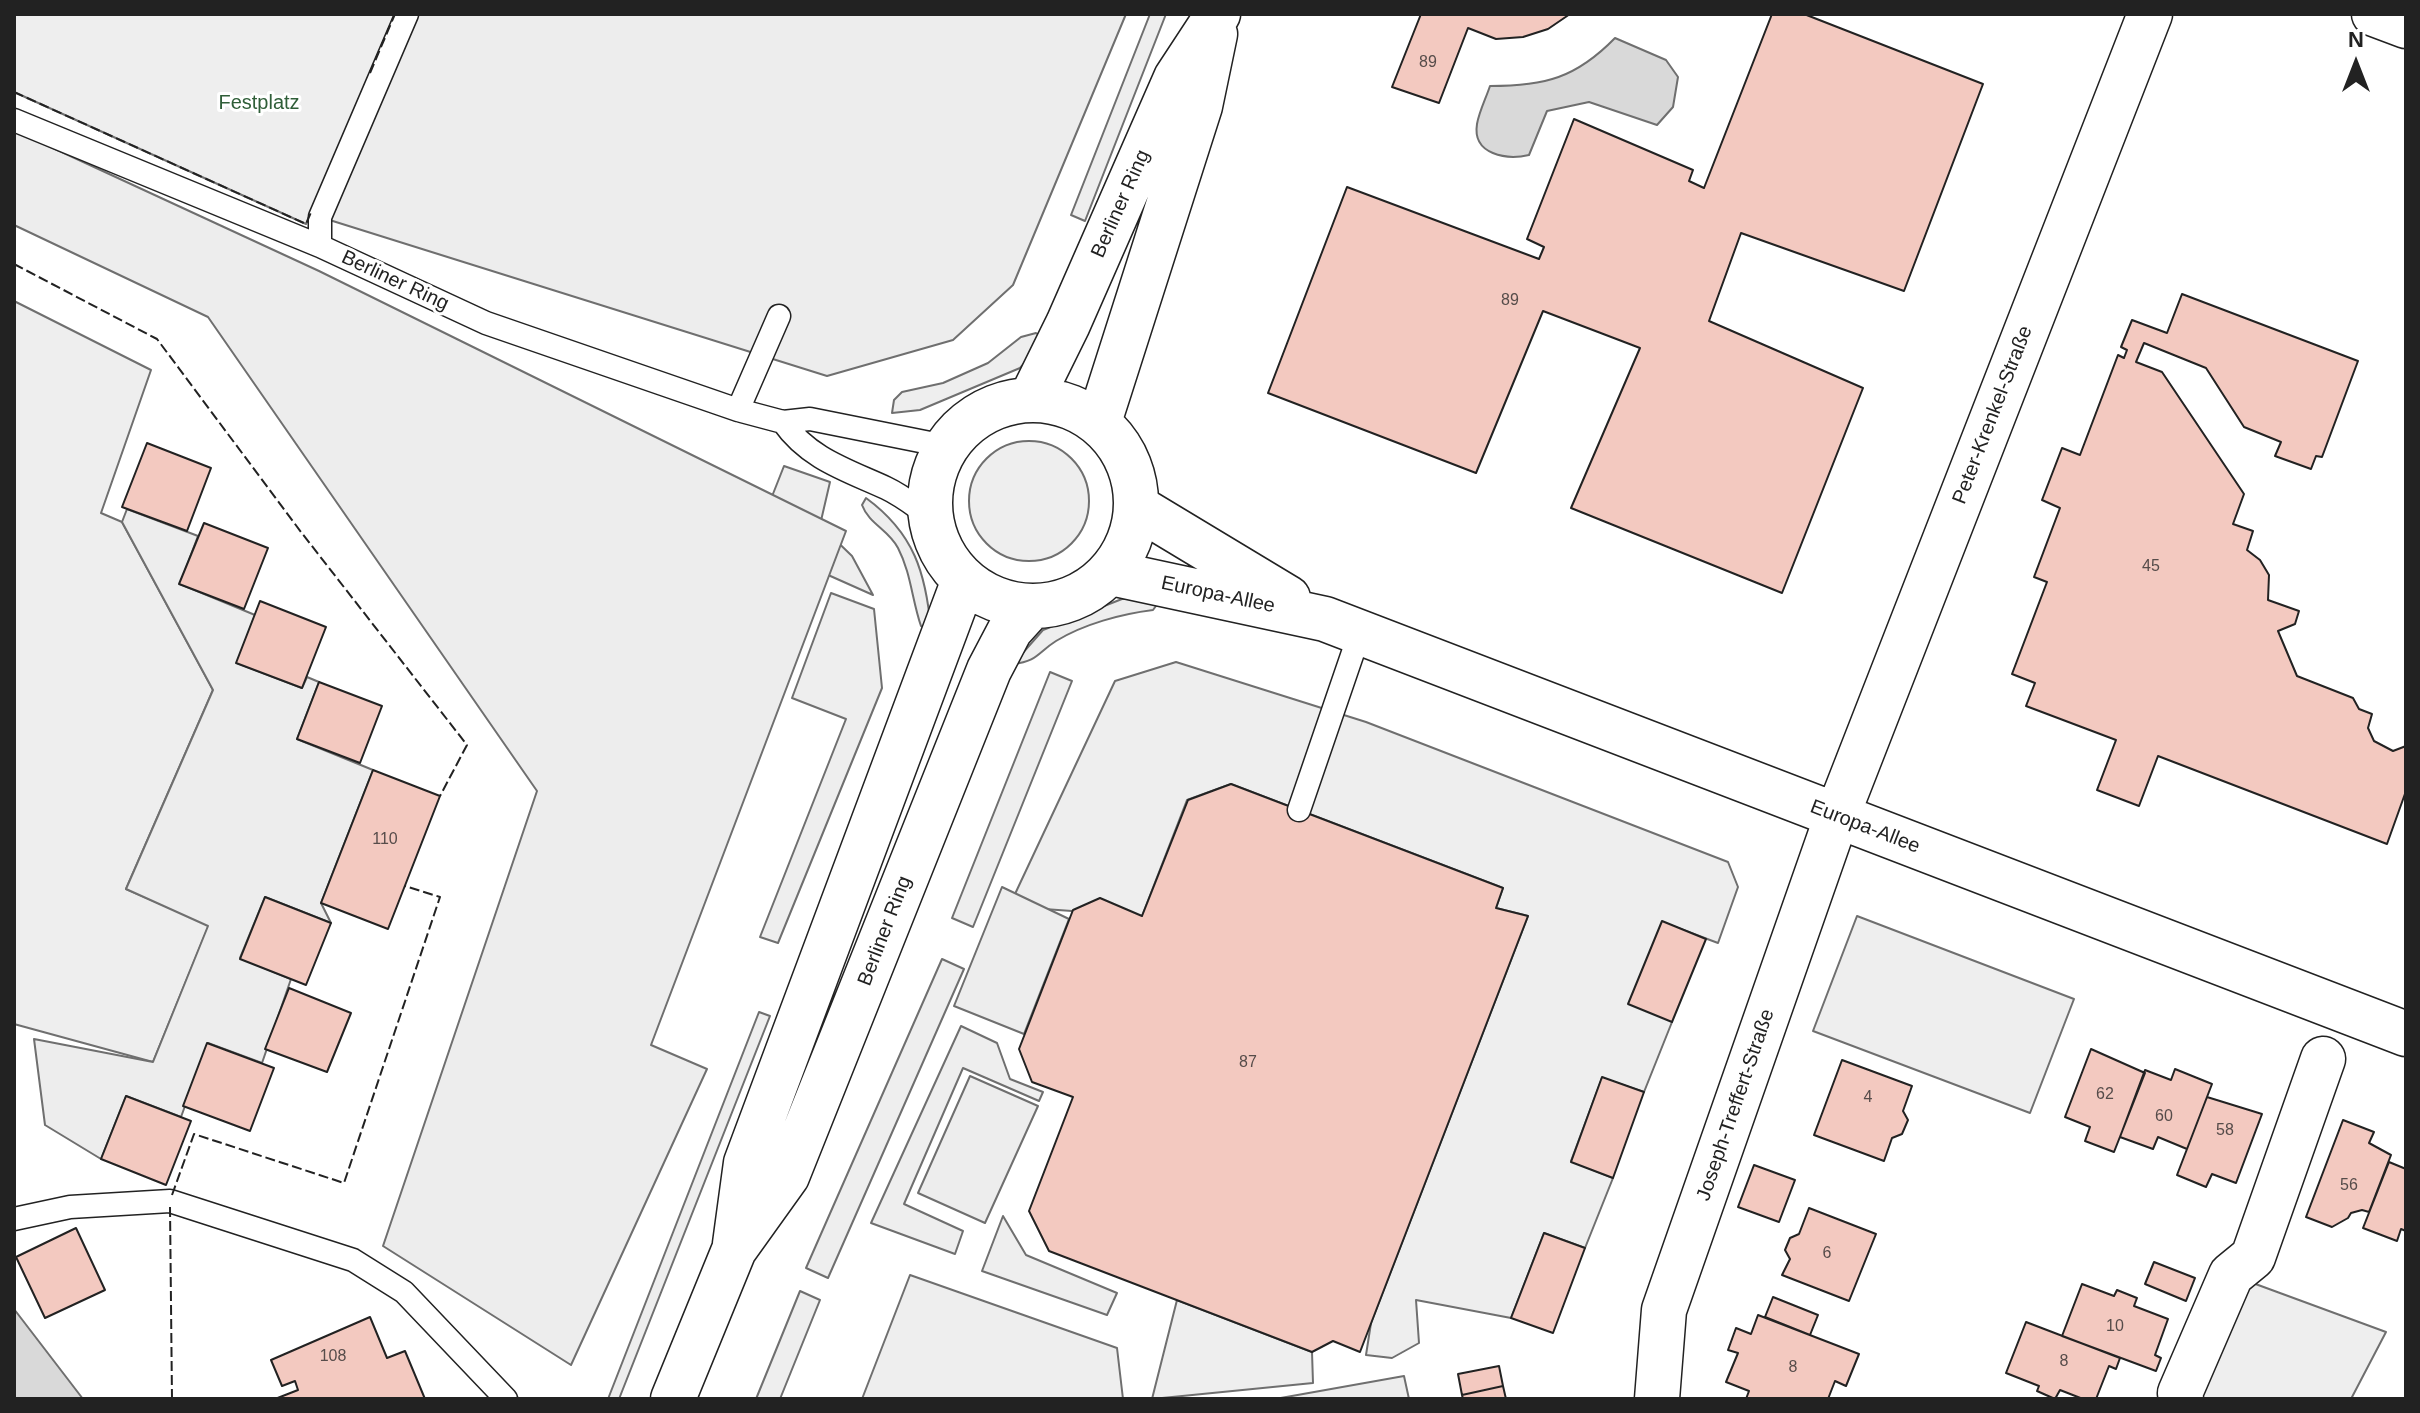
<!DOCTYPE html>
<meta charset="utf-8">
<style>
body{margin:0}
#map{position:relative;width:2420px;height:1413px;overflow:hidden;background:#fff;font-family:Helvetica,sans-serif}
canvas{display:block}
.frame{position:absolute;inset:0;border:16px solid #222;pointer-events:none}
.north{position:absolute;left:2316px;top:24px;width:80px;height:80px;-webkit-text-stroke:6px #fff;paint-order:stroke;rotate:0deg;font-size:22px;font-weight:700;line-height:32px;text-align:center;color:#222}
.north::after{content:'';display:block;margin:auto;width:28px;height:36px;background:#222;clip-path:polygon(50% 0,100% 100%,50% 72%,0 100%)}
</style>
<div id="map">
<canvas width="2420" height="1413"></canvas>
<div class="frame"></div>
<div class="north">N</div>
</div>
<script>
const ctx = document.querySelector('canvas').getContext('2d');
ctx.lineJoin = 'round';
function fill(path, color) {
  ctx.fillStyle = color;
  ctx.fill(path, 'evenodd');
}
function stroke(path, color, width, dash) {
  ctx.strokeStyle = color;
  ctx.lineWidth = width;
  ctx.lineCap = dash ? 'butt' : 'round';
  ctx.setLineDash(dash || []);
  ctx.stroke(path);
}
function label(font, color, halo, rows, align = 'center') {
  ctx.font = font + ' Helvetica,sans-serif';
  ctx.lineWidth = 6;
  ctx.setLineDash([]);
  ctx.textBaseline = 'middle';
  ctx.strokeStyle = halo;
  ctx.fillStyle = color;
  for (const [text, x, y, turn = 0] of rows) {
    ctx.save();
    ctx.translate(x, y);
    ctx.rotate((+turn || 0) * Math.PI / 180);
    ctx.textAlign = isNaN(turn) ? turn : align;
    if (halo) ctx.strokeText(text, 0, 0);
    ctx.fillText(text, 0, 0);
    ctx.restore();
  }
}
const green = new Path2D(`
 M14,14H395L306,224L14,92Z
 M1150,14H1166L1085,221L1071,215Z
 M14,301L151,370L101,513L122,522L213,690L126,889L209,925L153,1062L14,1024Z
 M1036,333L1046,339L1020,368L920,410L892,413L894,400L902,392L943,383L988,363L1021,337Z
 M969 501a60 60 0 1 1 120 0a60 60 0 1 1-120 0Z
 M784,466L830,482L820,525L852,556L873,595L754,542Z
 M866,498C914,533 926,573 931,630L921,626C912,600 911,573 898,548C889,530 869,524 862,505Z
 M831,593L874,609L882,688L778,943L760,937L846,719L792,698Z
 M1122,599H1161L1153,610C1121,614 1084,624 1056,641C1037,653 1038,661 1013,664L1043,630Z
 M1176,662L1366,722L1728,862L1738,887L1718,943L1662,922L1672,1022L1644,1092L1602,1078L1571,1161L1613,1178L1585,1248L1544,1233L1511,1318L1416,1300L1419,1343L1392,1358L1366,1355L1371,1323L1528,916L1496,908L1503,888L1231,784L1187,800L1142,916L1044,909L1015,894L1115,681Z
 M1050,672L1072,681L973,927L952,918Z
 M1857,916L2074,999L2030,1113L1813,1031Z
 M942,959L964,969L828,1278L806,1268Z
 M759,1012L770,1016L619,1399H608Z
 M961,1026L997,1043L1010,1079L1043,1092L1039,1101L963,1068L904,1204L963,1231L955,1254L871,1223Z
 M1003,1216L1026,1255L1117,1293L1107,1315L982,1271Z
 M910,1275L1117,1348L1123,1399H862Z
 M2231,1275L2386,1332L2351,1399H2195Z
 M800,1291L820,1300L780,1399H756Z
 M1177,1300L1312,1352L1313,1383L1152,1399Z`);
const parking = new Path2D(`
 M407,14H1126L1013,285L953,340L827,376L320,217Z
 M14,130L319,271L846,531L651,1045L707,1069L571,1365L383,1246L537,791L208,317L14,225Z
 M127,509L198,536L180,584L255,615L237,663L302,688L307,677L319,682L297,739L373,770L321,903L331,923L265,897L240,958L291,979L262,1063L208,1043L181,1117L126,1096L101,1159L45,1125L34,1039L153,1062L208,926L126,889L213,690L122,522Z
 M1002,887L1069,919L1024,1034L954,1006Z
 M970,1076L1038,1106L985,1223L918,1193Z
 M1404,1376L1409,1399H1275Z`);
const water = new Path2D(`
 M1615,38L1666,60L1678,77L1673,107L1657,125L1589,102L1547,111L1529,155C1507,160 1472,155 1477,124C1479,112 1486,98 1490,86C1545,86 1576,78 1615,38Z
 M14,1309L83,1399H14Z`);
const building = new Path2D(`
 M1421,14H1570L1548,29L1523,37L1496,39L1468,28L1439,103L1392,87Z
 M1772,14H1804L1983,84L1904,291L1741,233L1709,321L1863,388L1782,593L1571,508L1640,348L1543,311L1476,473L1268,393L1347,187L1539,259L1544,247L1527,239L1574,119L1693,170L1689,181L1704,188Z
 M2182,294L2358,361L2322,457L2316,456L2311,469L2275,456L2281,442L2244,427L2206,368L2144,343L2136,362L2162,372L2244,494L2233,524L2253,531L2247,550L2260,560L2269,575L2268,600L2299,611L2295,624L2278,631L2297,676L2353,698L2359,709L2372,714L2368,728L2374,741L2393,751L2406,746V791L2387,844L2158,756L2139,806L2097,790L2116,740L2026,706L2035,683L2012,674L2047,582L2034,577L2060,508L2042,500L2062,448L2080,455L2118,355L2124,358L2127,350L2121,347L2132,320L2167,333Z
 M147,443L211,468L187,531L122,507Z
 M204,523L268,548L244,609L179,584Z
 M260,601L326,627L302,688L236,663Z
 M319,682L382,706L360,763L297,739Z
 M373,770L440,796L388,929L321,903Z
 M1231,784L1503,888L1496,908L1528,916L1360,1352L1333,1341L1312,1352L1049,1251L1029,1211L1073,1097L1032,1082L1019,1049L1073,910L1100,898L1142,916L1188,800Z
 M265,897L331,923L306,985L240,959Z
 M1662,921L1706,939L1672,1022L1628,1004Z
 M289,988L351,1013L327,1072L265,1049Z
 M207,1043L274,1068L250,1131L183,1106Z
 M2091,1049L2145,1073L2114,1152L2085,1141L2090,1127L2065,1117Z
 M1842,1060L1912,1086L1903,1111L1908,1120L1902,1134L1892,1138L1884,1161L1814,1135Z
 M2175,1069L2212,1084L2187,1149L2158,1137L2153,1149L2120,1137L2145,1070L2171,1080Z
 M1602,1077L1644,1092L1613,1178L1571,1162Z
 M126,1096L191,1121L166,1185L101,1159Z
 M2207,1097L2262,1114L2236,1183L2212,1174L2206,1187L2177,1175Z
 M2343,1120L2374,1132L2369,1143L2391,1155L2369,1212L2362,1210L2351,1213L2348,1218L2332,1227L2306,1217Z
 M2389,1162L2406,1169V1231L2401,1229L2397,1241L2363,1228Z
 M1754,1165L1795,1180L1779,1222L1738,1207Z
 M1809,1208L1876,1234L1849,1301L1782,1275L1790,1259L1785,1250L1790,1238L1799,1234Z
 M76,1228L105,1290L45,1318L16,1257Z
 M1544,1233L1585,1248L1553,1333L1511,1318Z
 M2154,1262L2195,1278L2186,1301L2145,1284Z
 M2082,1284L2114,1296L2117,1290L2137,1298L2134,1306L2168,1319L2155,1355L2161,1358L2156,1371L2062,1336Z
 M1773,1297L1818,1315L1810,1335L1765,1317Z
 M1758,1315L1859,1354L1846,1386L1835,1381L1828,1399H1746L1749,1391L1726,1382L1738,1353L1728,1350L1736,1328L1751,1334Z
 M370,1317L387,1358L405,1351L425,1399H275L298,1390L295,1381L282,1386L271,1360Z
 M2026,1322L2120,1358L2116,1369L2109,1366L2096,1399H2083L2060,1390L2055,1399L2037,1391L2039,1386L2006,1373Z
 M1499,1366L1503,1386L1462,1395L1458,1374Z
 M1503,1386L1506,1399H1463L1462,1395Z`);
const lane = new Path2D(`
 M14,120L320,246L486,323L738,410L783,422L810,419L945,446
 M320,246V217L407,14
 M738,410L779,316
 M783,422C809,459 847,470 886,488C901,495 915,506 928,515
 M1299,810L1360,632
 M14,1219L70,1207L170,1201L353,1260L404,1292L506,1399`);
const street = new Path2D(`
 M2374,14L2406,26
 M1137,507L1288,598
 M1111,573L1325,619L2406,1034
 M1657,1399L1664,1310L1837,816L2150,14
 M2181,1399L2180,1393L2231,1275L2253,1257L2323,1059`);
const secondary = new Path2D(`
 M1031,399L1068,324L1176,78L1218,14
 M930 503a103 103 0 1 1 206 0a103 103 0 1 1-206 0Z
 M1099,422L1200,106L1215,34
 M735,1244L746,1163L964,580
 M673,1399L734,1250L787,1176L989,670L1010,630L1030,608`);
const fence = new Path2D(`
 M370,73L395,14
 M14,92L306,224L312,210
 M14,264L157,339L301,532L467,745L440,796
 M172,1195L194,1134L344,1183L440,897L405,886
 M170,1207L172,1399`);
const numberNames = [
 ["89",1428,63],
 ["89",1510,301],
 ["45",2151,567],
 ["110",385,840],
 ["87",1248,1063],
 ["62",2105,1095],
 ["4",1868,1098],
 ["60",2164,1117],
 ["58",2225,1131],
 ["56",2349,1186],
 ["6",1827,1254],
 ["10",2115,1327],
 ["108",333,1357],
 ["8",2064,1362],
 ["8",1793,1368]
];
const parkNames = [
 ["Festplatz",259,103]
];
const streetNames = [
 ["Berliner Ring",1121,204,-66],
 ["Berliner Ring",395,281,25],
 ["Peter-Krenkel-Straße",1993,415,-69],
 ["Europa-Allee",1218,595,12],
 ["Europa-Allee",1865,827,21],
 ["Berliner Ring",885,931,-69],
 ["Joseph-Treffert-Straße",1736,1105,-71]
];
fill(green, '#eee');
stroke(green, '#6f6f6f', 2);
fill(parking, '#ededed');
stroke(parking, '#6f6f6f', 2);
fill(water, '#d9d9d9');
stroke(water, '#6f6f6f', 2);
fill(building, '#f3c9c0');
stroke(building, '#222', 2);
stroke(lane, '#222', 25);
stroke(street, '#222', 47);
stroke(secondary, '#222', 47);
stroke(lane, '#fff', 22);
stroke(street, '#fff', 44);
stroke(secondary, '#fff', 44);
stroke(fence, '#222', 2, [10, 4]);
label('16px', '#564c4a', null, numberNames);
label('20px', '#2f5e38', '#fff', parkNames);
label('20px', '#222', '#fff', streetNames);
</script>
